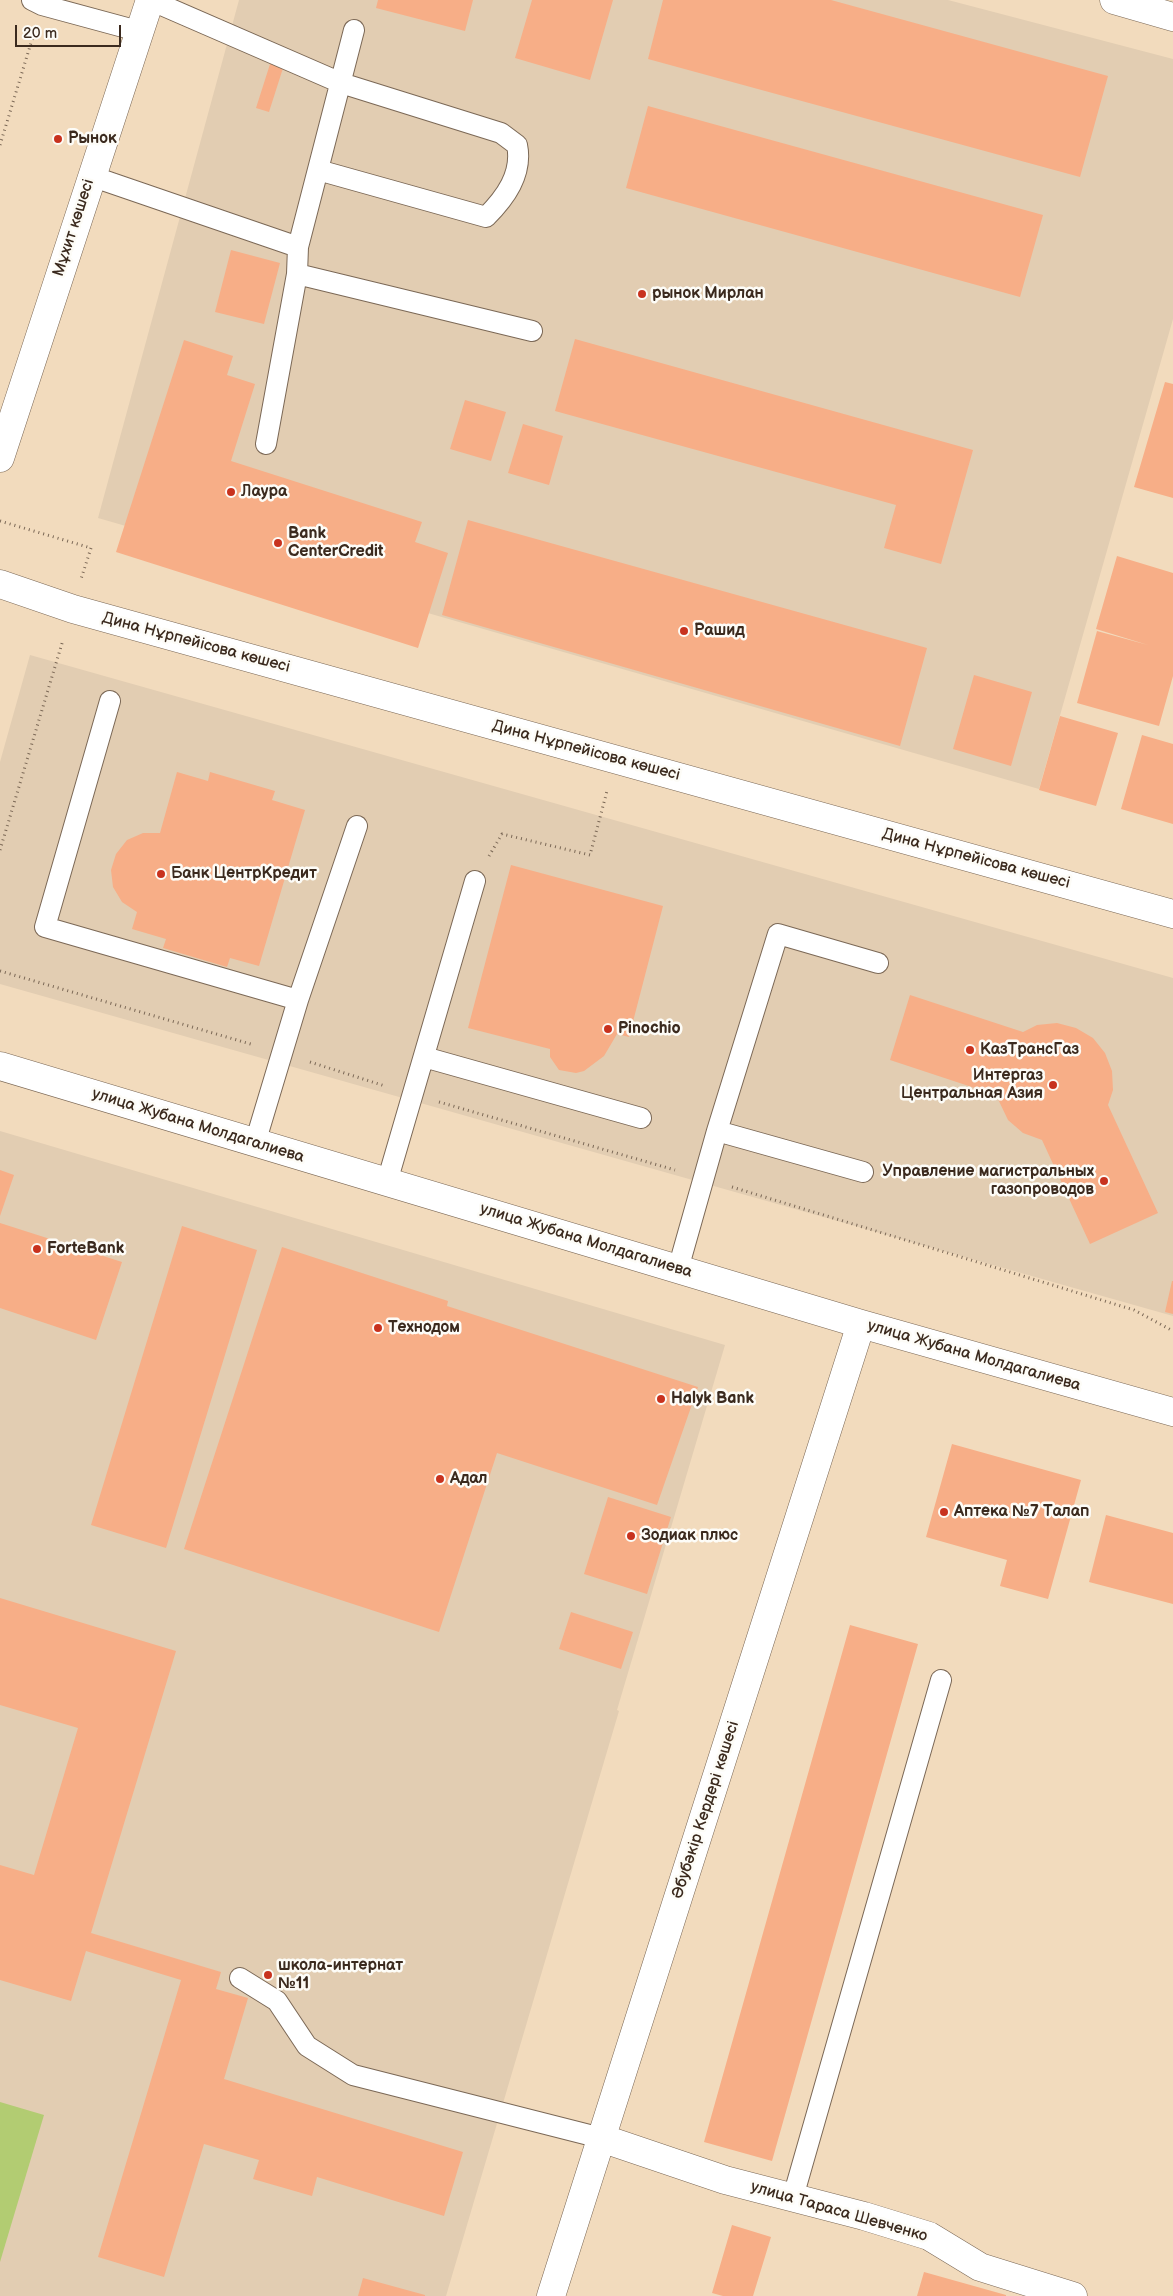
<!DOCTYPE html>
<meta charset="utf-8">
<style>
body{margin:0}
#map{position:relative;width:1173px;height:2296px;overflow:hidden;background:#f2dbbd;font-family:"Balsamiq Sans",sans-serif}
canvas{display:block}
.scale{position:absolute;left:15px;top:25px;width:106px;height:22px;box-sizing:border-box;border:2px solid #3b2a1e;border-top:0;padding-left:6px;font-size:15px;line-height:18px;white-space:nowrap;color:#3b2a1e;-webkit-text-stroke:4px #fdfcf7;paint-order:stroke}
</style>
<div id="map">
<canvas width="1173" height="2296"></canvas>
<div class="scale">20 m</div>
</div>
<script>
const ctx = document.querySelector('canvas').getContext('2d');
ctx.lineJoin = 'round';
function fill(path, color) {
  ctx.fillStyle = color;
  ctx.fill(path, 'evenodd');
}
function stroke(path, color, width, dash) {
  ctx.strokeStyle = color;
  ctx.lineWidth = width;
  ctx.lineCap = dash ? 'butt' : 'round';
  ctx.setLineDash(dash || []);
  ctx.stroke(path);
}
function label(font, color, halo, rows, align = 'center') {
  ctx.font = font + ' "Balsamiq Sans",sans-serif';
  ctx.lineWidth = 5;
  ctx.setLineDash([]);
  ctx.textBaseline = 'middle';
  ctx.strokeStyle = halo;
  ctx.fillStyle = color;
  for (const [text, x, y, turn = 0] of rows) {
    ctx.save();
    ctx.translate(x, y);
    ctx.rotate((+turn || 0) * Math.PI / 180);
    ctx.textAlign = isNaN(turn) ? turn : align;
    if (halo) ctx.strokeText(text, 0, 0);
    ctx.fillText(text, 0, 0);
    ctx.restore();
  }
}
const built = new Path2D(`
 M239,0H948L1173,59V319L1039,789L98,518Z
 M30,655L1173,978V1316L0,984V762Z
 M0,1131L725,1345L617,1710L619,1711L446,2296H0Z`);
const green = new Path2D(`
 M0,2102L44,2115L0,2262Z`);
const building = new Path2D(`
 M378,0H473L465,31L376,8Z
 M532,0H613L590,80L515,58Z
 M663,0H831L1108,76L1080,177L648,59Z
 M271,61L284,65L269,112L256,108Z
 M648,106L1043,215L1020,297L626,188Z
 M231,250L280,263L264,324L215,312Z
 M575,339L973,450L941,564L884,548L896,505L555,411Z
 M184,340L233,356L227,375L255,384L231,461L422,522L415,542L448,553L418,648L116,552Z
 M1165,382L1173,384V498L1134,487Z
 M465,400L506,412L491,461L450,449Z
 M523,424L563,436L549,485L508,473Z
 M468,520L927,648L900,746L442,615Z
 M1117,556L1173,573V676L1159,726L1077,703L1097,631L1148,645L1096,629Z
 M974,675L1032,692L1011,766L953,749Z
 M1060,716L1118,733L1096,806L1039,790Z
 M1142,735L1173,744V824L1121,809Z
 M177,772L208,781L210,772L275,791L272,800L305,810L259,966L230,958L227,967L163,948L166,939L132,929L137,912L122,902L113,887L111,870L116,854L127,840L143,833H160Z
 M511,865L663,906L629,1037L617,1034L604,1056L584,1071L576,1073L559,1070L550,1057V1049L468,1028Z
 M910,995L1023,1032L1037,1025L1057,1023L1076,1028L1093,1038L1105,1053L1112,1071L1113,1090L1108,1105L1158,1213L1090,1244L1042,1140L1023,1133L1008,1120L996,1095L890,1060Z
 M0,1170L14,1175L0,1216Z
 M0,1223L122,1262L96,1340L0,1308Z
 M182,1226L257,1250L166,1548L91,1525Z
 M282,1247L448,1301L447,1306L698,1387L657,1505L497,1453L439,1632L184,1549Z
 M1172,1281H1173V1314L1165,1312Z
 M952,1444L1081,1480L1048,1599L1000,1586L1007,1560L926,1537Z
 M608,1497L671,1517L647,1594L584,1574Z
 M1106,1515L1173,1533V1604L1089,1582Z
 M0,1598L176,1651L91,1933L221,1972L216,1989L248,1998L224,2079L463,2152L444,2216L317,2177L312,2196L253,2179L259,2160L204,2144L164,2277L98,2257L181,1980L86,1951L71,2001L0,1980V1865L34,1875L78,1728L0,1705Z
 M571,1612L633,1632L621,1669L559,1649Z
 M850,1625L918,1644L772,2161L704,2142Z
 M732,2225L771,2237L753,2296H723L712,2293Z
 M924,2272L1006,2295V2296H917Z
 M363,2278L425,2295V2296H358Z`);
const path = new Path2D(`
 M0,145L34,33
 M0,521L91,548L81,579
 M0,850L63,640
 M489,856L502,834L590,855L607,791
 M0,971L254,1045
 M310,1062L385,1086
 M439,1102L675,1170
 M732,1187L1134,1310L1173,1331`);
const lane = new Path2D(`
 M32,0L42,5L138,31
 M150,0L341,83L501,133L517,145C523,174 505,198 486,217L318,170
 M91,176L298,247
 M297,274L532,331
 M266,444L297,274L298,247L354,30
 M110,701L45,927L298,1000L255,1143
 M298,1000L357,826
 M424,1057L641,1118
 M717,1131L778,934L878,963
 M387,1182L475,881
 M678,1269L717,1131L863,1172
 M240,1978L277,2001L307,2046L353,2075L601,2138
 M793,2197L941,1680`);
const street = new Path2D(`
 M1114,0L1173,17
 M0,584L73,609L1173,914
 M0,1066L861,1324L1173,1412
 M601,2138L725,2180L864,2216L929,2236L980,2267L1073,2296
 M551,2296L861,1324`);
const secondary = new Path2D(`
 M0,458L150,0`);
const markers = [
 [58,139,5,"#c8321e"],
 [642,294,5,"#c8321e"],
 [231,492,5,"#c8321e"],
 [278,543,5,"#c8321e"],
 [684,631,5,"#c8321e"],
 [161,874,5,"#c8321e"],
 [608,1029,5,"#c8321e"],
 [970,1050,5,"#c8321e"],
 [1053,1085,5,"#c8321e"],
 [1104,1181,5,"#c8321e"],
 [37,1249,5,"#c8321e"],
 [378,1328,5,"#c8321e"],
 [661,1399,5,"#c8321e"],
 [440,1479,5,"#c8321e"],
 [944,1512,5,"#c8321e"],
 [631,1536,5,"#c8321e"],
 [268,1975,5,"#c8321e"]
];
const poiNames = [
 ["Рынок",68,139],
 ["рынок Мирлан",652,294],
 ["Лаура",241,492],
 ["Bank",288,534],
 ["CenterCredit",288,552],
 ["Рашид",694,631],
 ["Банк ЦентрКредит",171,874],
 ["Pinochio",618,1029],
 ["КазТрансГаз",980,1050],
 ["Интергаз",1043,1076,"right"],
 ["Центральная Азия",1043,1094,"right"],
 ["Управление магистральных",1094,1172,"right"],
 ["газопроводов",1094,1190,"right"],
 ["ForteBank",47,1249],
 ["Технодом",388,1328],
 ["Halyk Bank",671,1399],
 ["Адал",450,1479],
 ["Аптека №7 Талап",954,1512],
 ["Зодиак плюс",641,1536],
 ["школа-интернат",278,1966],
 ["№11",278,1984]
];
const streetNames = [
 ["Мұхит көшесі",74,228,-72],
 ["Дина Нұрпейісова көшесі",196,643,15],
 ["Дина Нұрпейісова көшесі",586,751,15],
 ["Дина Нұрпейісова көшесі",976,859,15],
 ["улица Жубана Молдагалиева",198,1126,17],
 ["улица Жубана Молдагалиева",586,1241,17],
 ["улица Жубана Молдагалиева",974,1356,16],
 ["Әбубәкір Кердері көшесі",706,1810,-72],
 ["улица Тараса Шевченко",839,2212,16]
];
fill(built, '#e2cdb2');
fill(green, '#b2cc72');
fill(building, '#f7ae87');
stroke(lane, '#7b6856', 22);
stroke(street, '#7b6856', 29);
stroke(secondary, '#7b6856', 29);
stroke(path, '#7b6856', 3, [1, 4]);
stroke(lane, '#fff', 20);
stroke(street, '#fff', 28);
stroke(secondary, '#fff', 28);
for (const [x, y, r, color] of markers) {
  const dot = new Path2D();
  dot.arc(x, y, r, 0, 2 * Math.PI);
  ctx.fillStyle = color;
  ctx.fill(dot);
  stroke(dot, '#fdfcf7', 2);
}
label('bold 16px', '#3b2a1e', '#fdfcf7', poiNames, 'left');
label('16px', '#3b2a1e', '#fdfcf7', streetNames);
</script>
